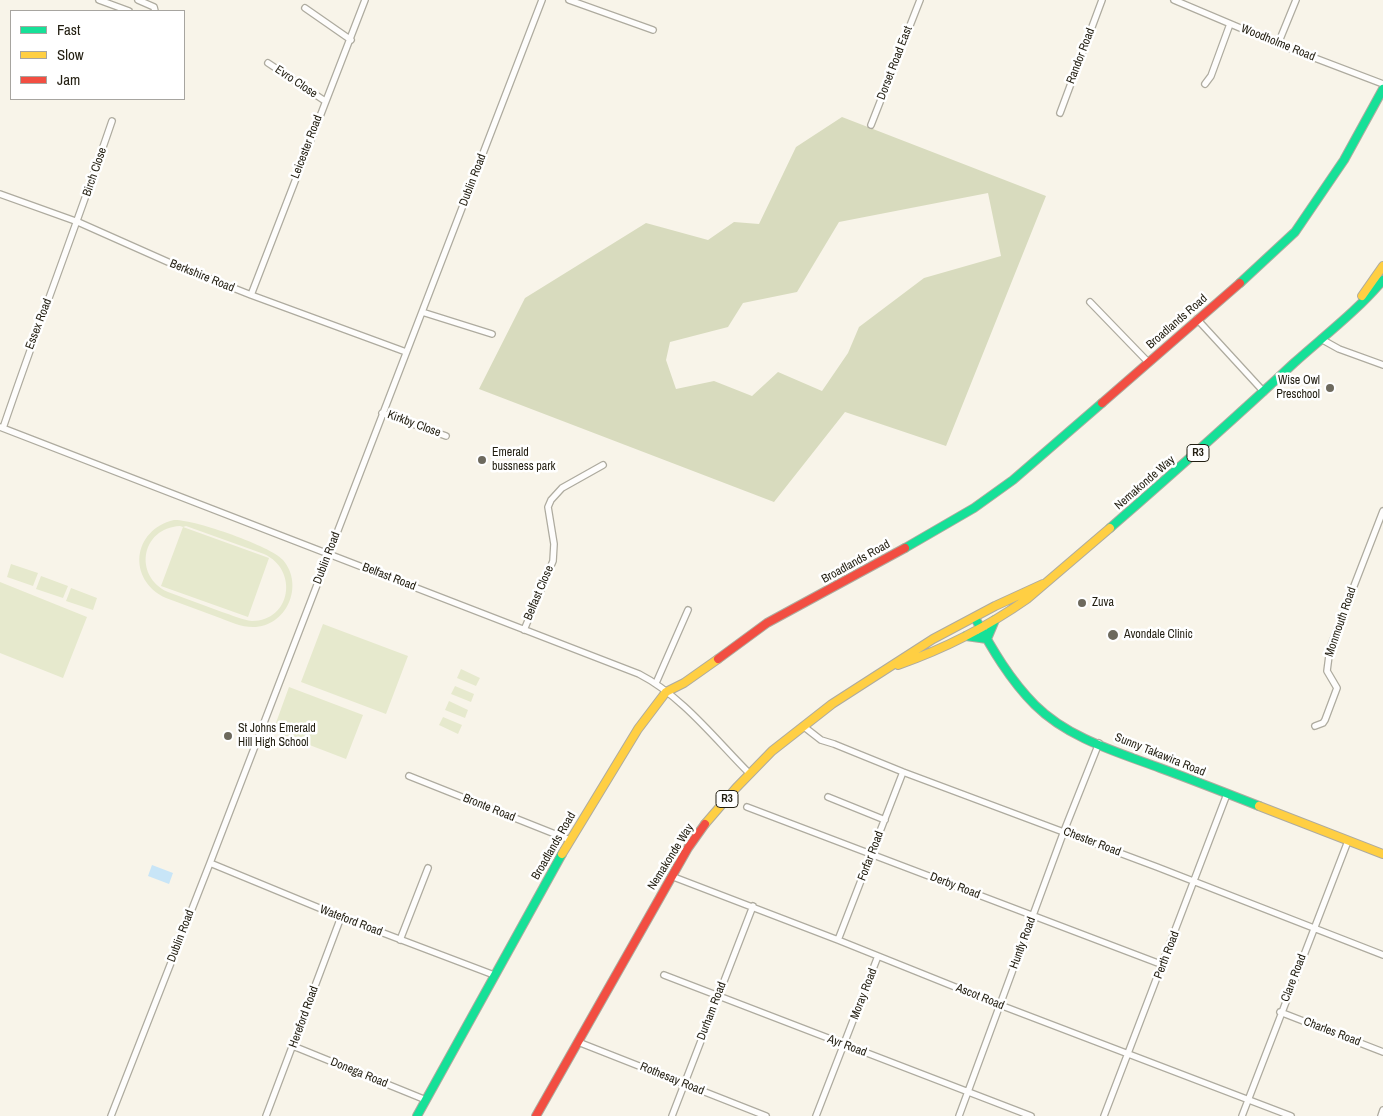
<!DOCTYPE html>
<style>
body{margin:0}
#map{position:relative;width:1383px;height:1116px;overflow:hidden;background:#f8f4e9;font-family:"Archivo Narrow",sans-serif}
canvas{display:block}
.legend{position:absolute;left:10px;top:10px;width:175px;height:90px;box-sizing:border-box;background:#fff;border:1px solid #a7a5a0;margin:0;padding:6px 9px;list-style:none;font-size:15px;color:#221e11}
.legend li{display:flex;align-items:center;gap:10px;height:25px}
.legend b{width:25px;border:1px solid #a7a5a0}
</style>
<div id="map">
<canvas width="1383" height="1116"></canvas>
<ul class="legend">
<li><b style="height:6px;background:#16e098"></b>Fast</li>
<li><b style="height:6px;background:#ffcf43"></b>Slow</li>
<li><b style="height:6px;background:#f24e42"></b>Jam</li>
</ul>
</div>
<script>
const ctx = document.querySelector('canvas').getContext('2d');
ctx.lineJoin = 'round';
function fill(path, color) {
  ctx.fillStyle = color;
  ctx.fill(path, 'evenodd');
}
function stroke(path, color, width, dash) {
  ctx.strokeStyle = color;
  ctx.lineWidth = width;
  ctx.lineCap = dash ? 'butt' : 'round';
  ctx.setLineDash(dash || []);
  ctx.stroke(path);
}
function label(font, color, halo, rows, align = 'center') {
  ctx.font = font + ' "Archivo Narrow",sans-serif';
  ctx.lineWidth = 5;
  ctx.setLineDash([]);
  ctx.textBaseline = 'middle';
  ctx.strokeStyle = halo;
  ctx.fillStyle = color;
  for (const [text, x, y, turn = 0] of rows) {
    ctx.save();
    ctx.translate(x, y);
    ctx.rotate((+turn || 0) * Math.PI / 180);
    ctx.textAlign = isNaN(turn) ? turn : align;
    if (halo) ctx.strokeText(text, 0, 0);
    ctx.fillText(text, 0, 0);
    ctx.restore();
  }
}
const green = new Path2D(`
 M174,520C193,519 271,546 283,560C305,586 286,627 253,627C241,627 230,622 220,618C202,611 184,605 166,598C127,580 132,530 174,520ZM180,526L183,527L161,586L248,617L269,558L183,527L186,526L264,554C299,570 291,621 252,621C242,620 232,615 222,612C204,605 186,599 168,592C133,576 141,528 180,526Z
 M11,564L38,573L33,586L7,577Z
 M41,576L68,586L63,598L36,589Z
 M0,582L87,617L63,678L0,653Z
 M71,588L97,598L93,610L66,601Z
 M323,624L408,656L386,714L301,682Z
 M461,669L480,678L476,686L457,678Z
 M455,686L474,694L471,702L451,694Z
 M289,687L363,715L346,759L273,731Z
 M449,701L468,710L465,718L445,710Z
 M443,717L462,725L458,734L439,725Z`);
const forest = new Path2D(`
 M842,117L1046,196L946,446L845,412L774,502L479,389L525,298L646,223L708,240L734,222L759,224L796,147ZM988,193L1001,256L924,278L859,327L848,353L822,391L778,372L752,396L714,381L676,389L666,360L670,342L728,327L743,303L797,292L839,222Z`);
const water = new Path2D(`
 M152,865L173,873L169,884L148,876Z`);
const street = new Path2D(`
 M99,0L129,11
 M138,0L154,7L155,11
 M569,0L653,30
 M1174,0L1278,44L1383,84
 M305,8L351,40
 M1278,44L1296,0
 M268,63L325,101
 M1205,84L1211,76L1230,24
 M1060,113L1102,0
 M871,125L920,0
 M0,194L78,222L168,262L251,295L406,352
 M251,295L365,0
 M1090,302L1148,362
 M422,312L492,334
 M1197,319L1264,392
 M1321,339L1339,349L1383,365
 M382,413L446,436
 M0,427L639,674C682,696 715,739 749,773
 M3,428C38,325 77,224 112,121
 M524,630L553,561L554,544L548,507L551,500L562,488L603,465
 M656,683L688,610
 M803,726L821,740L834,744L903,772L1157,867L1383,955
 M1315,726L1323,723L1325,720L1337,688L1327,671L1330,648L1383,511
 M409,776L570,840
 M828,797L885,820
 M747,807L1163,965
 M210,863L341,917L494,975
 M671,876L838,940L1000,1005L1291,1116
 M400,940L428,868
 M838,940L903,772
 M664,975L1031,1116
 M1280,1012L1383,1052
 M578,1042L766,1116
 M293,1046L426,1100
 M111,1116L210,863L542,0
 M266,1116L341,917
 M672,1116L753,906
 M816,1116L878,956
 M959,1116L1064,831L1099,743
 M1104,1116L1227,794
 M1242,1116L1348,841
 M1381,1116L1383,1110`);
const fast = new Path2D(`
 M1240,283L1295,232L1344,160L1383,89
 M1110,528C1172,474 1234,419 1294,363C1324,336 1357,311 1383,280
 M905,548L974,508L1013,480L1102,403
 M975,618C992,649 1010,680 1035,705C1068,738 1117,752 1160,768C1193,780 1226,793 1259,806
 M966,636L987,639L995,620
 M417,1116L562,854`);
const slow = new Path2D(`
 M1362,296L1383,266
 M898,665C944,649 987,627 1027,599L1110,528
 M1259,806L1383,854
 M705,824L736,788L772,751L832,704L933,639L995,606L1043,584
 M562,854L638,729L666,692L684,683L718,659`);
const jam = new Path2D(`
 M1102,403L1240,283
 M718,659L767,623L905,548
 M536,1116L688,848L705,824`);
const markers = [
 [1330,388,5,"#6d695d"],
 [482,460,5,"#6d695d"],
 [1082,603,5,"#6d695d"],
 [1113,635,6,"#6d695d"],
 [228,736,5,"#6d695d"]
];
const shields = [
 [1198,453,22],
 [727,799,22]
];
const shieldNames = [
 ["R3",1198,453],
 ["R3",727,799]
];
const streetNames = [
 ["Woodholme Road",1278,43,22],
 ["Randor Road",1081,56,-69],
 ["Dorset Road East",895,63,-69],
 ["Evro Close",296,82,34],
 ["Leicester Road",307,147,-69],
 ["Birch Close",95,172,-71],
 ["Dublin Road",473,180,-69],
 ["Berkshire Road",202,276,22],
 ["Broadlands Road",1177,322,-41],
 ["Essex Road",39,324,-69],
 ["Kirkby Close",414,424,20],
 ["Nemakonde Way",1145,483,-41],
 ["Dublin Road",327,558,-69],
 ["Broadlands Road",856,562,-29],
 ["Belfast Road",389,577,21],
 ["Belfast Close",539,593,-67],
 ["Monmouth Road",1341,622,-71],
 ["Sunny Takawira Road",1160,755,22],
 ["Bronte Road",489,808,22],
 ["Chester Road",1092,842,21],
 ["Broadlands Road",554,846,-60],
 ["Forfar Road",871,856,-69],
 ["Nemakonde Way",671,857,-58],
 ["Derby Road",955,886,21],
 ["Wateford Road",351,921,21],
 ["Dublin Road",181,936,-69],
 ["Huntly Road",1023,943,-70],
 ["Perth Road",1167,955,-69],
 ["Clare Road",1294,978,-69],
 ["Moray Road",864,994,-69],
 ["Ascot Road",980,997,22],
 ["Durham Road",712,1011,-69],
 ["Hereford Road",304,1017,-70],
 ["Charles Road",1332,1032,21],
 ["Ayr Road",847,1046,21],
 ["Donega Road",359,1073,22],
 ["Rothesay Road",672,1079,22]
];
const poiNames = [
 ["Wise Owl",1320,381,"right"],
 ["Preschool",1320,395,"right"],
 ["Emerald",492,453],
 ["bussness park",492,467],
 ["Zuva",1092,603],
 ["Avondale Clinic",1124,635],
 ["St Johns Emerald",238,729],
 ["Hill High School",238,743]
];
fill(green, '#e6e9cd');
fill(forest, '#d8dbbe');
fill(water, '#c8e5f7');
stroke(street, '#aeab9f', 8);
stroke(fast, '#aeab9f', 10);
stroke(slow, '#aeab9f', 10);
stroke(jam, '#aeab9f', 10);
stroke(street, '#fefdfc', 5.5);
stroke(fast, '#16e098', 8);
stroke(slow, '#ffcf43', 8);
stroke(jam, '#f24e42', 8);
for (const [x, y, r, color] of markers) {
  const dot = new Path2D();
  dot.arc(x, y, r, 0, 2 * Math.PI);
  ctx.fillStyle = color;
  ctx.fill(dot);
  stroke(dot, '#fff', 2);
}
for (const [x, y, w] of shields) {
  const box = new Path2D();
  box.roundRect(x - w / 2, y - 8.5, w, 17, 4);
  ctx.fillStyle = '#fff';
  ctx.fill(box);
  stroke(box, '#221e11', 1);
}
label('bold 11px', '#221e11', null, shieldNames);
label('12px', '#221e11', '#fff', streetNames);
label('12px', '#221e11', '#fff', poiNames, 'left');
</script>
